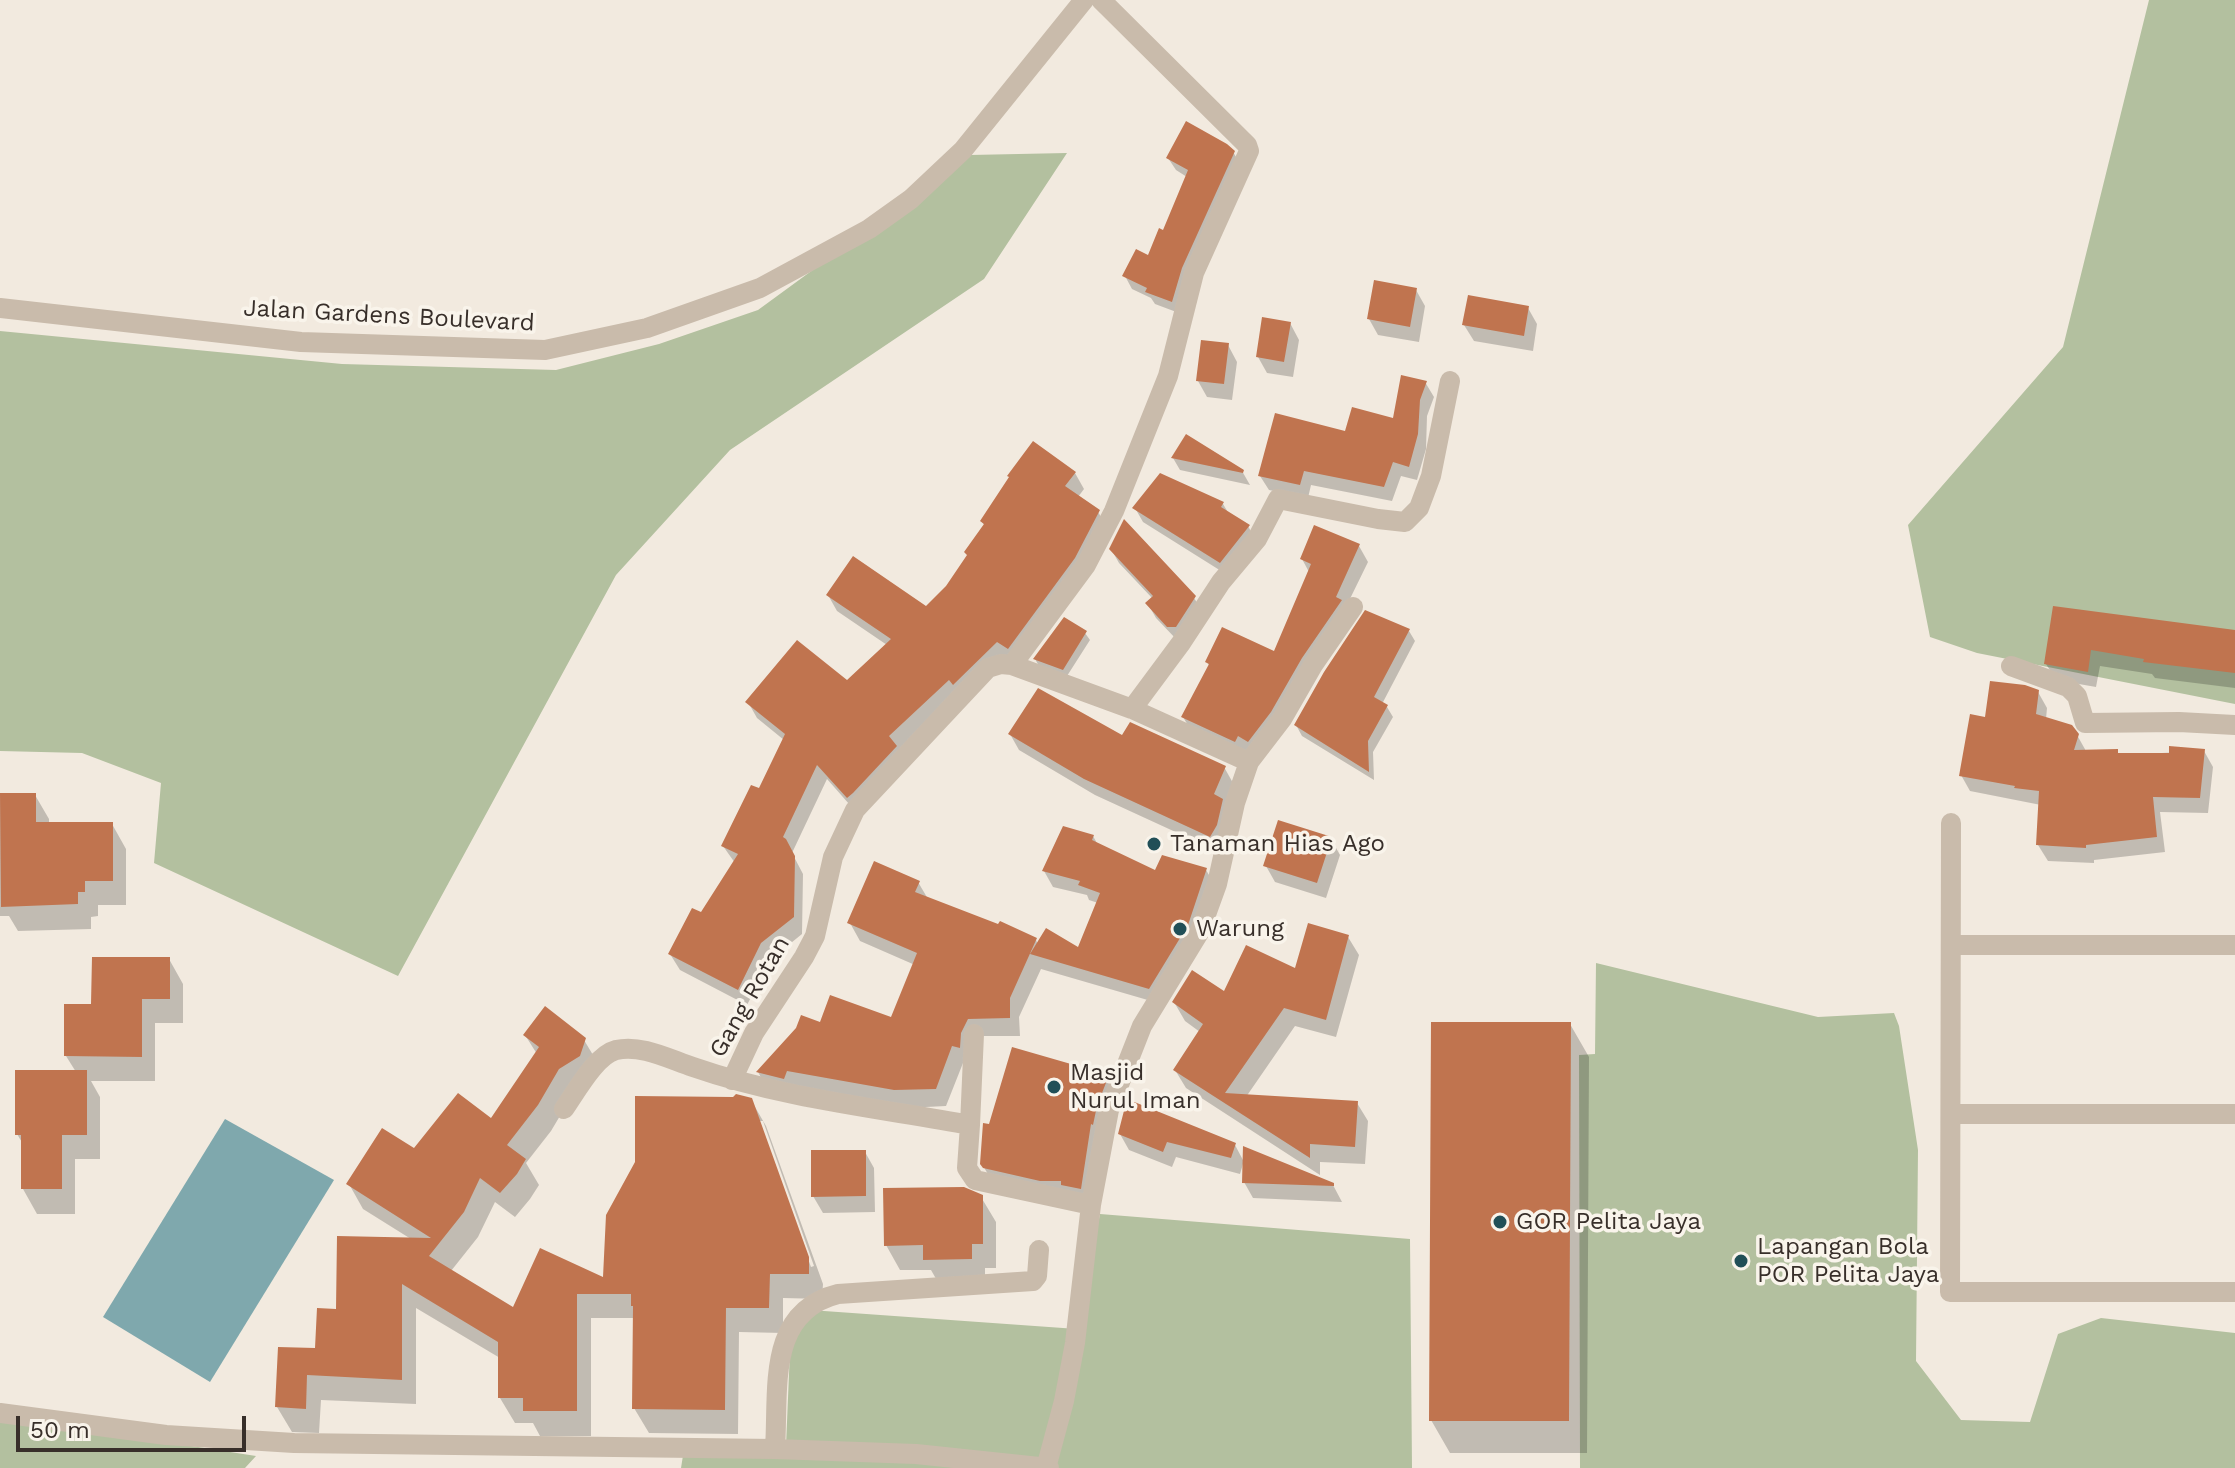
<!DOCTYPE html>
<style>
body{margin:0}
#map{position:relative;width:2235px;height:1468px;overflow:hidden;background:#f2eadf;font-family:"Work Sans",sans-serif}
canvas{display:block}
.scale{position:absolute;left:16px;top:1416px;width:230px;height:36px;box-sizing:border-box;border:4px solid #382f2a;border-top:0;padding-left:10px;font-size:24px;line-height:28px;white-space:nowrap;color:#382f2a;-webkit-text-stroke:6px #f9f4eb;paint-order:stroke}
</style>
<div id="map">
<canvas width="2235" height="1468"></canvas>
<div class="scale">50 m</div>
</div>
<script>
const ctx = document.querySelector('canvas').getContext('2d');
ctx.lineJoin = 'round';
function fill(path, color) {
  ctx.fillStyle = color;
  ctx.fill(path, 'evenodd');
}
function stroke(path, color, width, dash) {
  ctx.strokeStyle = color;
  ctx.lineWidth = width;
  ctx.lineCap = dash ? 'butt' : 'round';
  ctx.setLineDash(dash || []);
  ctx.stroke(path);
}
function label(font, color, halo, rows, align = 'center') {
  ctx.font = font + ' "Work Sans",sans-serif';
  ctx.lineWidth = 7;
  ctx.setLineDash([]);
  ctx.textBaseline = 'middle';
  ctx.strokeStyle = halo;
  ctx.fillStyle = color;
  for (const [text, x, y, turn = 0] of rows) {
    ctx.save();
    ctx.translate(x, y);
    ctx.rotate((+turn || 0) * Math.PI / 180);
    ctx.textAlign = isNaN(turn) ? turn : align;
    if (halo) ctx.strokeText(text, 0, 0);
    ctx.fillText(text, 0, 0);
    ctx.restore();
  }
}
const green = new Path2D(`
 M2149,0H2235V704L1977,653L1930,637L1908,525L2063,347Z
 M1067,153L984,279L730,450L616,575L398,976L154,863L161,783L82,753L0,751V331L342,364L556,370L659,344L758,310L970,155Z
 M1596,963L1818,1017L1894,1013L1899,1026L1918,1150L1916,1361L1961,1420L2030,1422L2058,1334L2101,1318L2235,1333V1468H1580L1579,1055L1595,1054Z
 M1100,1214L1410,1239L1412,1468H681L685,1443L786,1446L790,1350L810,1310L1077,1329Z
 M0,1416L256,1456L245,1468H0Z`);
const water = new Path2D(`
 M225,1119L334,1180L210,1382L103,1317Z`);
const shadow = new Path2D(`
 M1233,152L1241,165L1179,313L1155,304L1151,298L1132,289L1125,276L1149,258L1164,233L1187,177L1176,170L1168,158Z
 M1416,290L1425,306L1419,342L1378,335L1369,319Z
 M1528,308L1537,324L1533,351L1474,341L1464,325Z
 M1290,323L1299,340L1293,377L1267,373L1258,357Z
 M1228,345L1237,362L1232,400L1207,397L1198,381Z
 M1425,382L1434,397L1427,416L1426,449L1417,480L1401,476L1392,501L1311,485L1308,498L1269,490L1260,476L1347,433L1394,421Z
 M1173,458L1242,471L1250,485L1180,470Z
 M1075,473L1084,489L1078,497L1098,512L1108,528L1007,657L857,813L827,779L792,853L803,874L802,934L770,960L747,1005L680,970L670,954L702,915L735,863L723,846L760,791L784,740L757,718L748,702L847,683L887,645L837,611L828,595L927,608L948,587L969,556L985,526L982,522Z
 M1223,504L1229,514L1248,526L1256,541L1229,576L1143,522L1135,508Z
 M1359,546L1368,562L1345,609L1257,756L1192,732L1183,717L1210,667L1207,662L1275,654L1309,572L1302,559Z
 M1111,549L1194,598L1203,612L1177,640L1156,618L1148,604L1153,599L1119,563Z
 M2054,609L2235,632V688L2155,678L2152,674L2100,666L2096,687L2056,680L2046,664Z
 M1409,631L1415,641L1382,704L1387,707L1393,717L1373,752L1374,780L1302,736L1296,725Z
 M1085,633L1090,640L1067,676L1039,666L1035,659Z
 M2038,692L2047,708L2046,719L2077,735L2086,751L2119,755L2204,751L2213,767L2208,813L2160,812L2165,852L2094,860V863L2048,861L2038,845L2041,805L1970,791L1961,775L1987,719Z
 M1010,734L1123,737L1224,767L1233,783L1219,852L1095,795L1019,750Z
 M0,795H35L49,819V824H112L126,849V905H98V916L91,917V929L18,931L9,916H0Z
 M1093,836L1098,845L1156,873L1206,870L1215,885L1158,1003L1041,969L1019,1017L1020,1036H978L970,1065L963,1063L946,1106L906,1108L768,1090L758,1072L821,1024L892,1020L915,965L860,941L850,923L918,882L928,899L1036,940L1038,945L1079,950L1098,903L1089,900L1087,895L1053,887L1044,871Z
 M1331,839L1340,855L1326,898L1275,882L1266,866Z
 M1348,937L1359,955L1336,1037L1295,1026L1246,1097L1357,1103L1368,1121L1365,1164L1320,1162V1175L1186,1088L1175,1070L1200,1032L1185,1021L1174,1002L1224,994L1296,971Z
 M169,959L183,984V1023H155V1081H91L100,1097V1159H75V1214H37L23,1189V1144L17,1134L76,1072L66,1056L93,1006Z
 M1570,1024L1589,1057L1587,1453H1450L1431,1420Z
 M525,1035L584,1040L599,1065L573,1094L551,1131L526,1163L539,1185L530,1199L515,1217L495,1202L478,1237L451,1271L513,1310L605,1280L751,1100L766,1126L823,1284L822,1299L783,1298V1333L739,1332L738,1434L649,1433L634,1408L635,1318H591V1436H540L533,1423H515L500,1398V1358L416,1308V1404L321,1400L319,1433L292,1432L277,1407L317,1350L338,1311L411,1239L363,1209L349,1184L415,1151L491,1121L537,1054ZM758,1121H763L814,1266L811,1267Z
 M1107,1077L1122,1102L1110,1132L1094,1213L999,1193L982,1164L990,1126Z
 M1120,1134L1235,1145L1244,1162L1333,1185L1342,1202L1253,1198L1244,1182L1243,1164L1240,1174L1176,1157L1172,1167L1129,1150Z
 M865,1152L874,1168L875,1212L823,1213L813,1196Z
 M981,1197L996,1222V1268H985V1283L939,1284L931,1270H900L886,1245Z`);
const building = new Path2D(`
 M1186,121L1227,144L1235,151L1182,268L1172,302L1145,292L1147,288L1122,276L1136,249L1148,255L1159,228L1163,230L1188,170L1166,158Z
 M1374,280L1417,288L1410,327L1367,319Z
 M1468,295L1529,306L1524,336L1462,325Z
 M1262,317L1291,322L1284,362L1256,357Z
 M1201,340L1229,343L1224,384L1196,381Z
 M1401,375L1427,381L1420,400L1418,434L1409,467L1393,462L1384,487L1304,471L1300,485L1258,476L1275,413L1345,431L1352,407L1393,418Z
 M1186,434L1244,470L1243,473L1171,458Z
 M1033,441L1076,472L1065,486L1100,510L1075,558L1008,649L997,642L953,685L949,680L889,736L897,746L853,793L847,798L817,765L783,837L786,839L795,856L794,917L761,943L738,990L668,954L692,908L701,912L738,854L721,846L751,785L759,788L785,734L745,702L797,640L847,680L891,639L826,595L853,556L926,606L946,586L967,555L964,552L984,524L980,521L1009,477L1007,476Z
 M1160,473L1224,502L1221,507L1250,525L1220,563L1132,508Z
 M1124,519L1196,596L1176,627H1167L1145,603L1153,596L1109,549Z
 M1314,525L1360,544L1336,597L1342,600L1302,658L1271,712L1248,742L1238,736L1235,742L1181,717L1209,664L1205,662L1222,627L1274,651L1311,564L1300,559Z
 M2053,606L2235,630V673L2143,662L2144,659L2091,650L2088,672L2044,664Z
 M1365,610L1410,629L1374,697L1388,705L1368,741L1369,772L1294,725L1324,672Z
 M1064,617L1087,631L1063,670L1033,659Z
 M1990,681L2025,685L2039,690L2036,714L2072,725L2079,734L2074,750L2118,749V753H2169V746L2205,749L2200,798L2153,797L2157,837L2086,845V848L2036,845L2039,791L2014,788L2015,786L1959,776L1970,714L1985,717Z
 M1038,688L1122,735L1130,722L1226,766L1214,794L1223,799L1217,825L1210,837L1084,779L1008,734Z
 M0,793H36V822H113V881H85V892H78V904L1,907Z
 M1278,820L1332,837L1317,883L1263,866Z
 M1063,826L1094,835L1092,840L1155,870L1162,855L1207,868L1188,925L1149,989L1030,954L1046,928L1078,947L1100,893L1078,885L1080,881L1042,871Z
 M874,861L920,881L915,892L998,924L1000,921L1037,938L1010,998V1018L968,1019L961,1033L960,1048L952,1046L936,1089L894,1090L787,1071L784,1079L756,1072L796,1028L801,1015L820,1022L830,995L891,1017L917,953L847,923Z
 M1308,923L1349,935L1326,1020L1284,1008L1225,1093L1358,1101L1355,1147L1310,1144V1158L1173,1070L1203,1024L1172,1002L1192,970L1224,991L1246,945L1295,968Z
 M92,957H170V999H142V1057L64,1056V1004H91Z
 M545,1006L586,1038L580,1056L559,1069L538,1105L507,1145L526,1159L517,1174L500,1193L480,1178L464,1212L429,1256L513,1307L540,1248L603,1277L606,1215L635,1162V1096L733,1097L736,1094L752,1098L809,1257V1274H770L769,1308H726L725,1410L632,1409L633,1306H631V1294H577V1411H523V1398H498V1342L402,1284V1380L307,1375L306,1409L275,1407L278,1347L315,1348L317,1308L336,1309L337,1236L431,1238L346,1184L382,1128L414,1148L458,1093L491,1118L539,1047L523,1035Z
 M1431,1022H1571L1569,1421H1429Z
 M1012,1047L1109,1075L1097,1106L1093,1125L1091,1124L1081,1189L1061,1185V1181H1040L983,1168L980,1164L983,1123L989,1124Z
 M15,1070H87V1135H62V1189H21V1135H15Z
 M1127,1099L1236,1143L1231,1158L1167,1142L1163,1152L1118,1134Z
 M1243,1146L1334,1183V1186L1242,1183Z
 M811,1150H866V1196L811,1197Z
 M964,1187L983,1195V1244H972V1259L923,1260V1245L884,1246L883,1188Z`);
const minor = new Path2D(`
 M0,308L301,342L545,350L647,328L760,288L869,229L911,199L963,150L1084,0
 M1012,665L1086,565L1114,511L1168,376L1194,273L1249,151L1247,145L1101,0
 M2011,666L2068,687L2077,696L2085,723L2179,722L2235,725
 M1132,709L1181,643L1221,582L1257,539L1278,499L1378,519L1405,522L1419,508L1431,476L1450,381
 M1951,823L1950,1292H2235
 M1951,945H2235
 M732,1080L754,1033L804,957L815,936L833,857L855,810L988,668L1001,664L1012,665L1132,709L1249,762
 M564,1109C576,1092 596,1055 616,1050C641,1044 669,1059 693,1067C782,1098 877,1108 970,1125L967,1168L975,1180L1091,1205
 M1951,1114H2235
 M970,1125L974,1034
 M0,1413L166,1435L294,1443L775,1449L916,1454L1049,1468
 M775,1449C779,1389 766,1312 838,1294L1033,1281L1037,1276L1039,1250
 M1046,1468L1064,1401L1075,1343L1091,1205L1109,1110L1142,1026L1200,931L1217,884L1235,803L1249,762L1282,719L1313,665L1353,607`);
const markers = [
 [1154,844,8,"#214f57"],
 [1180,929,8,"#214f57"],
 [1054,1087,8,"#214f57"],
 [1500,1222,8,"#214f57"],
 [1741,1261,8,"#214f57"]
];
const streetNames = [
 ["Jalan Gardens Boulevard",389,316,3],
 ["Gang Rotan",750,997,-60]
];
const poiNames = [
 ["Tanaman Hias Ago",1170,844],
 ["Warung",1196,929],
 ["Masjid",1070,1073],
 ["Nurul Iman",1070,1101],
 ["GOR Pelita Jaya",1516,1222],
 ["Lapangan Bola",1757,1247],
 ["POR Pelita Jaya",1757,1275]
];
fill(green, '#b3c09f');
fill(water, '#7fa8ad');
fill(shadow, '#0003');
fill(building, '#c0744f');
stroke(minor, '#c9bbab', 20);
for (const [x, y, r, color] of markers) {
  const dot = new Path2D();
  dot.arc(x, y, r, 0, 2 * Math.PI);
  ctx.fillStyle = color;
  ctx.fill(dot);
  stroke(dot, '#f9f4eb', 3);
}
label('24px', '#382f2a', '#f9f4eb', streetNames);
label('24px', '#382f2a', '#f9f4eb', poiNames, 'left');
</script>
